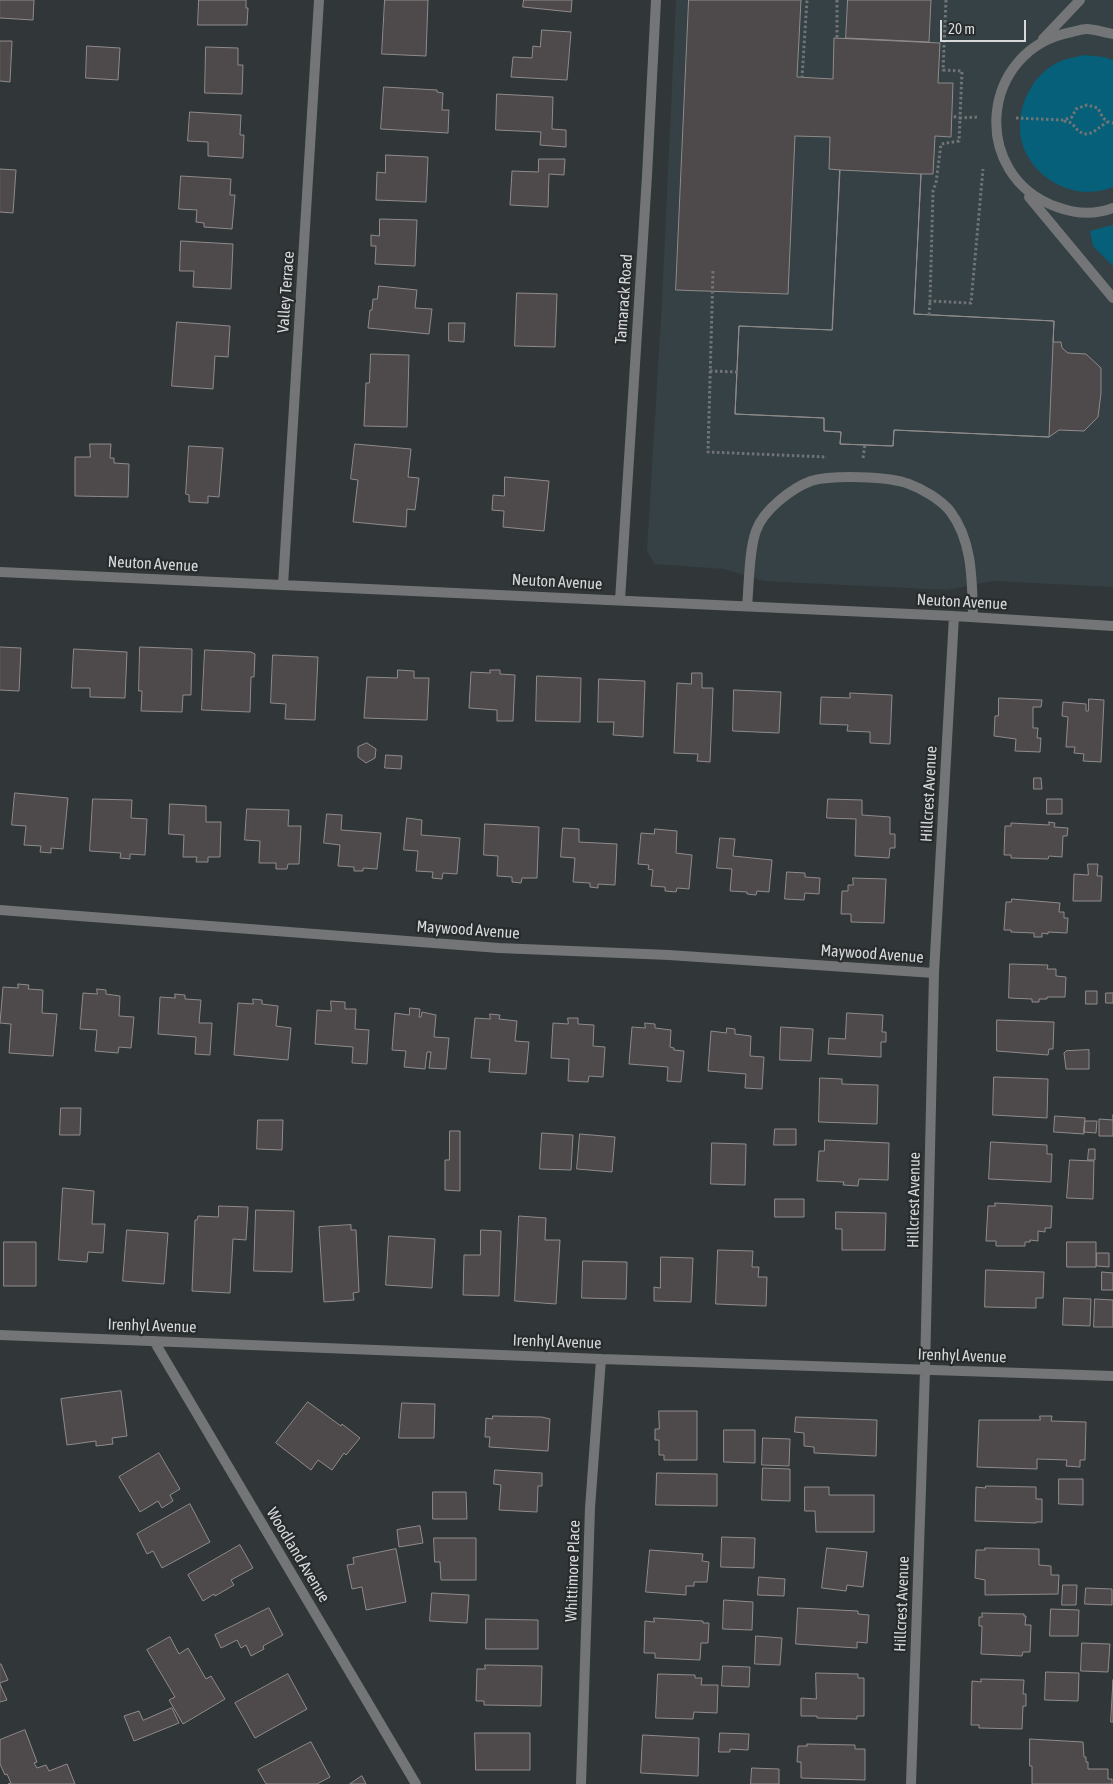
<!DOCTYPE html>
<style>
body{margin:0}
#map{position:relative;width:1113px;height:1784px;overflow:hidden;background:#313638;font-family:"Asap Condensed",sans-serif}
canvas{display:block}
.scale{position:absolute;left:940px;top:20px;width:86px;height:22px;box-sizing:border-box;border:2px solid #d6d8da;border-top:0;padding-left:6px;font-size:15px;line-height:18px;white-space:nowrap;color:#d6d8da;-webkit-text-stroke:4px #282c2d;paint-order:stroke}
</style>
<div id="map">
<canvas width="1113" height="1784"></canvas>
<div class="scale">20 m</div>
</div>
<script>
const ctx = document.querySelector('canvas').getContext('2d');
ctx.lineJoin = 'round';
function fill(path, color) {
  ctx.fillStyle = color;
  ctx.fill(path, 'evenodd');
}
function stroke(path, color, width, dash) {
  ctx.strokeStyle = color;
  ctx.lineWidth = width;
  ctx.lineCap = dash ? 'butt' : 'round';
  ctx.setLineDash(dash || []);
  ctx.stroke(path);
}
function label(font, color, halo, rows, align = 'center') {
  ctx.font = font + ' "Asap Condensed",sans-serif';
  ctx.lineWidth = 4.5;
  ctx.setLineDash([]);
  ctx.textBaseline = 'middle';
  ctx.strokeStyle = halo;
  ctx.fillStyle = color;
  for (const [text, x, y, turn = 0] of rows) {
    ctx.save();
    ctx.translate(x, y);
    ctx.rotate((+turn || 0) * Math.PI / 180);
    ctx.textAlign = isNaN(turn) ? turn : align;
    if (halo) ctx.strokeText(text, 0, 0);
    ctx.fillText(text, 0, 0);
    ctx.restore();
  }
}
const built = new Path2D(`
 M676,0H1113V587L994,581L947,590L764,581L724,569L654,564L647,550L662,301Z`);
const green = new Path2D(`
 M1084,55L1104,57L1113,60V187C1081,200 1044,186 1027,155C1009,122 1027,75 1061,61C1068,58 1077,57 1084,55Z
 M1113,225V266L1093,246L1090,231Z`);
const building = new Path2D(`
 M0,0H34L33,20L0,18Z
 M199,0H246V8H248L247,25H198Z
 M385,0H428L426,56L382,54Z
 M524,0H572L571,12L523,7Z
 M689,0H801L797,77L833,79L834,38L940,43L938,83H953L951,137L935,136L933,174H921L914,314L1054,321L1049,437L894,430L893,446L840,444L841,432L824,431V418L735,414L739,326L832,330L840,170L829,169L830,137L795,136L788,294L676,290Z
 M848,0H931L929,42L846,38Z
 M542,30L571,32L567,80L511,77L513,57L532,58L533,46L540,47Z
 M0,41H12L10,82L0,81Z
 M87,46L120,48L118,80L86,78Z
 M206,47L238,48V65H243L242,94L205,93Z
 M384,87L437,90V92L443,93L442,110H449L448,133L381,129Z
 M497,94L553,97L552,129L566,130V147L540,145L541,132L496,130Z
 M190,112L241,115L240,135H244L243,158L208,156V142L188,141Z
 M386,155L428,157L426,202L376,200L377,172L385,173Z
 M539,159H565L564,175L549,174L548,207L510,205L512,171L538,172Z
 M0,169L16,170L13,213L0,212Z
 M840,170L921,174L914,314L1054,321L1053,342H1061L1062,348L1068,353L1086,354L1101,368V393L1098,417L1084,431L1059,430L1049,437L894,430L893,446L840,444L841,432L824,431V418L735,414L739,326L832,330Z
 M181,176L231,179L230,195H235L232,229L204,227V223L196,222L197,210L179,209Z
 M380,219L417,220L415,266L375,264L376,246H371V235L379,236Z
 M181,241L233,244L231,289L193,287L194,271H180Z
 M379,286L417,290L415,308L432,309L429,334L368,328L370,310H372L373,299H377Z
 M517,293L557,294L555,347L515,346Z
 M177,322L230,326L228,357L215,356L213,389L172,386Z
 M449,323H465L464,342L449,341Z
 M371,354L409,355L407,427L364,426L366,383H369Z
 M90,444H111L110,458H114V463L129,464L128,497L75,496V457H90Z
 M355,444L411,449L408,477L419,478L415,510L407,509L406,527L353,522L358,480L351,479Z
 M189,446L223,448L219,497L208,496V503L189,502V495L186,494Z
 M505,477L549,481L544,531L503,527L504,511L492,510L493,495L504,496Z
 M0,647L21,648L19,691L0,690Z
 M140,647L192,649L191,695H183L182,712L141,711L142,691H139Z
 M74,649L127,652L125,698L90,697V688H72Z
 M205,650L251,652L255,654L254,677H251L250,712L202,710Z
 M273,655L318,657L315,720L285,719L286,704L271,703Z
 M398,670L414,671V678H429L427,720L364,718L367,677L397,678Z
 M490,670H500V674L515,675L513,721H497V710L469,708L471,672L490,673Z
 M692,673H702V688H713L710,762L697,761L698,754L674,753L677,683L691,684Z
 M537,676L581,678L580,722L536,721Z
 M599,679L645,681L643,737L613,735L614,722H598Z
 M734,690L781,692L779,733L733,731Z
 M850,693L892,695L890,744L870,743V732L847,731L848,725L820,724L821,697L850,698Z
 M999,698L1042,700L1041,707H1033V728H1038L1037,738H1041L1040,752L1015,751L1016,739L994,736L995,716H998Z
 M1089,699L1104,700L1101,762L1083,761L1084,754L1074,753L1075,747H1066L1068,717L1062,716L1063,702L1086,704V711H1088Z
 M367,743L376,749L375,758L366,763L358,757V747Z
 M386,755L402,756L401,769L385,768Z
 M1034,778H1041L1042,789H1034Z
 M15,793L68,798L63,849L51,848V853L40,852L41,846L24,845L26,826L12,825Z
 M93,799L132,800L131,818L147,819L145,855L130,854V859L120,858L121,853L90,851Z
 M828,799L862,800V815L890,817V834H895V848H890L889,858L855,856L856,819L827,818Z
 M1047,799H1062V814H1047Z
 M170,804L206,806V822H221L220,857H208V862H196L197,857H183L184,835L169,834Z
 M247,809L289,810L288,826H301L299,864H288L287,869H276V863H259L260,841L245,840Z
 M327,814L342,815L341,830L381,833L377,869L363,868V871H354V867L338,866L340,845L324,843Z
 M407,818L422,820L421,835L460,838L457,874L443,873L442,879L432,878L433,872L416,871L418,851L404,850Z
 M1049,822L1055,823L1054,827L1068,828L1067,836H1063L1062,857L1049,856L1048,859L1011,858V855H1004L1005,826H1011V823L1049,825Z
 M485,824L539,827L537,878H522L521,883L512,882V877L497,876L498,856L484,855Z
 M563,828L579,829V842L617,844L615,885L598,884V888L590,887V883L573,882L575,858L561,857Z
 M655,829L677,831L676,853L692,855L689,889L677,888L676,892L665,891V887L651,886L653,870L648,869L649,865L638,864L641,833L654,834Z
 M720,838L735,839L733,856L772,860L769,892L757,891L756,895L747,894V892L730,891L732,869L717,868Z
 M1088,864H1098L1097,876H1102L1101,901H1073L1074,874L1088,875Z
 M787,872L805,873V877L820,878L819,894L805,893L804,900L785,899Z
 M853,878L886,879L884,923L851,922V914H841L842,891H848V885H853Z
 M1012,899L1060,903L1059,912H1064V918H1068L1067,933L1048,932V934L1042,933V937H1034V933L1011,932V930H1004L1006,902H1011Z
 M1010,964L1048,965L1047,969H1056V976L1066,977L1065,997H1047V999H1039V1002H1032V999L1009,998Z
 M18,984L29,985L28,989L43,990L42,1013L57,1014L53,1056L9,1053L11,1024L0,1023L3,987L18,988Z
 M97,989L106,990V994L120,996L119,1016L134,1017L131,1048L119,1047L118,1053L95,1051L97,1030L80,1029L83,993L97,994Z
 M1086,991H1097V1004H1086Z
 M1106,993H1113V1003H1106Z
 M175,994L185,995V999L201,1000L199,1023H212L210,1055L195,1054L196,1037L158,1034L160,997L175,998Z
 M253,999L262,1000V1004L278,1006L276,1026L291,1028L288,1060L234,1055L238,1003L253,1004Z
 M331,1001L345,1002V1009H356L355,1029L369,1030L367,1064L352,1063L353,1047L315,1044L317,1010L331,1011Z
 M410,1008L420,1009L419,1017H421L422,1012L436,1015L434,1037L449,1038L446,1069L429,1068L431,1052H427L425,1069L404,1067L406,1051L392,1050L395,1013L409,1015Z
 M847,1013L883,1015L882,1032H886V1042H881V1057L828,1054L829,1038L845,1039Z
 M490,1014L500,1015L499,1019L517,1021L515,1041L529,1042L526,1074L489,1072L490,1059L471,1058L475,1018L490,1019Z
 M568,1018H578V1024L594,1025L593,1046L605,1047L603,1077L589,1076L588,1082L568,1081L569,1059L551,1058L553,1023L568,1024Z
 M997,1020L1054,1022L1053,1049H1049L1048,1055L997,1051Z
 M645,1023L655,1024V1028L671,1030L670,1047L674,1048V1050L684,1051L681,1082L667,1081L668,1067L629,1064L632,1027L645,1028Z
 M781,1027L813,1029L811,1061L780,1060Z
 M727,1028L735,1029V1034L751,1036L750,1056L764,1057L762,1089L745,1088L746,1074L708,1071L711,1031L726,1033Z
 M1089,1050V1069H1066L1064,1053L1066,1051Z
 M994,1077L1048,1079L1047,1118L993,1115Z
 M820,1078L842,1079V1084L878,1085L877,1124L819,1122Z
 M61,1108H81L80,1135H60Z
 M1113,1115V1136H1099V1119L1113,1120Z
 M1055,1116L1085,1118L1084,1134L1054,1132Z
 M258,1120H283L282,1150L257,1149Z
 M1085,1121H1097L1096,1133L1084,1132Z
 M775,1129H796V1145H774Z
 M450,1131H460V1191L445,1190V1160H449Z
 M542,1133L573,1135L571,1170L540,1169Z
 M580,1134L615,1137L612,1172L577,1169Z
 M825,1140L889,1143L888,1180L859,1179L858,1186L843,1185L844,1182L817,1181L819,1151H824Z
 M991,1142L1047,1145V1154H1052L1051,1182L989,1179Z
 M712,1143L746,1144L745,1185L711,1184Z
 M1089,1149H1095V1160H1088Z
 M1070,1160L1094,1161L1093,1199L1067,1198Z
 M63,1188L94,1191L92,1224H105L103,1253L88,1252L87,1262L59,1260Z
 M775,1199H804V1217H775Z
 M995,1203L1052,1206L1051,1228H1045V1232L1038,1231V1241L1030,1240V1242H1025V1246H996V1241H986L988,1206H995Z
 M219,1206L248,1207L246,1240L233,1239L230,1293L192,1291L195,1220H197L198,1216L218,1217Z
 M256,1210L294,1211L292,1272L254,1271Z
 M836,1212L886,1213L885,1250H842V1229H836Z
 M519,1216L546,1218L545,1240H560L556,1304L515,1301Z
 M351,1225V1230H356L359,1292L353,1293L354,1300L324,1302L319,1227Z
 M127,1230L168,1233L164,1284L123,1281Z
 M481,1230L501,1231L499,1296L463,1295L464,1255H480Z
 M389,1236L435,1239L432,1288L386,1285Z
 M4,1242H36V1286H4Z
 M1067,1242H1096V1267H1067Z
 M718,1250L753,1251L752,1267H759L758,1277H767L766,1306L716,1304Z
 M1097,1253H1109V1267L1097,1266Z
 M661,1257L693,1258L691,1302L654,1301V1287L660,1288Z
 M583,1261L627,1262L626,1299L582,1298Z
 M986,1270L1044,1272L1043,1298H1036V1308L985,1307Z
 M1102,1272L1113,1273V1290H1102Z
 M1064,1298L1091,1299L1090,1326L1063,1325Z
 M1095,1299L1113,1300V1327H1094Z
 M121,1391L127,1436L112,1438L113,1444L96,1446V1441L67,1445L61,1399Z
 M308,1402L341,1426L342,1424L360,1438L346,1455L344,1453L332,1470L318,1460L311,1470L276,1443Z
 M402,1403L435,1404L434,1438H399Z
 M659,1411H697V1460H664V1455H659V1440H655V1429H659Z
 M493,1416L542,1417L550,1419L548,1451L489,1447L490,1437H485L486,1418L492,1419Z
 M1040,1416H1052L1051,1421L1086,1422L1085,1460H1080V1467L1066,1466L1067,1460L1037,1459V1469L977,1467L979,1420H1040Z
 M796,1417L877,1420L876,1456L814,1453V1447L804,1446V1433L795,1432Z
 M724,1430H755V1463L724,1462Z
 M763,1438L790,1439L789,1466L762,1465Z
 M159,1453L180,1489L170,1495L173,1501L162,1508L158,1501L140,1512L119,1477Z
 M763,1468L790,1469V1501L762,1500Z
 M495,1470L542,1473V1486H538L537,1512L499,1510L501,1485L494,1484Z
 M657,1473L717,1474V1506L656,1505Z
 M1059,1479H1083V1505L1059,1504Z
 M986,1486L1036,1487V1499H1042V1522H1036V1523L975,1521L976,1487L985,1488Z
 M805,1487H829V1495H874V1532H816L815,1511H805Z
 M433,1492H466L467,1519H433Z
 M190,1504L210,1542L162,1568L153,1551L147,1554L137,1534Z
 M420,1526L423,1543L399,1547L397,1530Z
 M722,1537L755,1538L754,1568L721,1567Z
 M434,1538H476V1580H441L440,1562H435Z
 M240,1545L253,1568L231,1580L234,1585L215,1596L214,1594L203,1601L188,1575Z
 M827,1548L867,1552L863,1587L847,1585L846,1591L822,1588Z
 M985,1548L1039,1549V1565L1051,1566V1575H1059L1058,1594L985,1595V1580L975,1578L976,1550H985Z
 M396,1549L406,1602L366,1610L362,1587L352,1589L347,1565L354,1564L353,1558Z
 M650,1550L703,1554L702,1561L709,1562L707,1582H694V1586H686V1595L646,1592Z
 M759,1577L785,1579L784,1596L758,1595Z
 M1063,1585H1077L1076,1605H1062Z
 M1086,1588L1112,1589V1605L1085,1604Z
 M432,1593L469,1595L467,1623L430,1621Z
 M724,1600L753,1602L752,1630L723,1629Z
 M269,1608L283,1635L263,1646L264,1649L251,1656L246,1645L241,1648L237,1640L221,1648L215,1635Z
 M798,1608L858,1611V1614L869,1615L867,1643L857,1642V1648L796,1644Z
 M1051,1609L1079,1610L1078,1636H1050Z
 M982,1613L1024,1614V1616H1026L1025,1625H1031L1030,1652H1023L1022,1656L981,1654L982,1626H979V1617H982Z
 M654,1618L703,1621V1623H709L708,1643H701L700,1660L655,1658V1653H644L645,1621L654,1622Z
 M486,1619L538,1620V1649H486Z
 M756,1636L782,1638L780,1665L755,1664Z
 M170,1637L179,1654L188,1648L206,1679L211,1676L225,1699L183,1724L169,1700L175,1697L147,1650Z
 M1082,1643L1110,1644L1108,1672L1081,1671Z
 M0,1664H1L8,1680L0,1683Z
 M485,1665L542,1666L541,1706L484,1705V1701H476L477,1669H485Z
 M723,1666L750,1667L749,1687L722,1686Z
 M1046,1672L1079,1673L1078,1701L1045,1700Z
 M816,1673L858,1674V1678H864V1716H857V1719L817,1718V1716H801V1698L816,1699Z
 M288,1674L307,1709L255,1738L235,1703Z
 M658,1674L695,1675V1678H702L701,1685H718L717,1713L694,1712L693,1719L656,1718Z
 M981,1679L1024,1680L1023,1694H1026V1706H1023L1022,1729L979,1728V1725H971L972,1681L981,1682Z
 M1113,1680V1722H1111Z
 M0,1684L7,1700L0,1702Z
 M172,1708L179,1723L134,1741L124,1716L139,1711L143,1720Z
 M25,1730L37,1762L34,1763L37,1768L46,1765L49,1771L67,1764L75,1784H8L11,1783L7,1774L5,1775L0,1764V1740Z
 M475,1733H530V1770H476Z
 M720,1733L749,1734L748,1750L730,1749V1752H719Z
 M643,1735L699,1738L698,1776L641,1773Z
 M1030,1739L1083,1742L1084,1757H1086V1762H1088V1769H1108V1779H1112V1784H1032V1766H1030Z
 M311,1742L330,1777L317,1784H266L258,1770Z
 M807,1744L855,1745V1749H865V1780L801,1778V1762H797L798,1746H807Z
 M752,1768L779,1769V1784H751Z
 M362,1776L366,1784H350Z`);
const path = new Path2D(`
 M837,0V38
 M946,0L943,70L962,71L960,118L952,116
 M802,78L807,0
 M977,117L960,118L959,141L941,144L936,183L933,191L930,301L971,303L983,169
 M1016,118L1063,120L1072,117L1076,109L1087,105L1098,108C1102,116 1104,122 1113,123
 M1064,121L1072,123C1085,143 1094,131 1107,122
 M713,271L708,452L827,457
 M929,315L930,301
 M710,371L737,372
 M863,458L865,444`);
const service = new Path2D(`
 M1113,34C1105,33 1095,29 1087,29C1082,29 1076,31 1072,32C979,49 969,176 1057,207C1076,214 1095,215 1113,208
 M1043,39L1080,0
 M1029,197L1113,298
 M747,606C749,586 749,549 756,531C763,510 792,488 811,481C832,475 889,476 909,484C923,489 941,500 950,511C973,541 972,582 973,617`);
const minor = new Path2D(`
 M0,572L954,616L1113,626
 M283,585L319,0
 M620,600L647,176L656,0
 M0,910L499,948L669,955L934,973
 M0,1335L601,1359L1113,1376
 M154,1341L416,1784
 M581,1784L590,1508L601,1359
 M911,1784L925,1370L934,973L954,616`);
const streetNames = [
 ["Valley Terrace",286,292,-86],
 ["Tamarack Road",624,299,-86],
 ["Neuton Avenue",153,564,3],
 ["Neuton Avenue",557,582,3],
 ["Neuton Avenue",962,602,3],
 ["Hillcrest Avenue",929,794,-87],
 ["Maywood Avenue",468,930,4],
 ["Maywood Avenue",872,954,4],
 ["Hillcrest Avenue",914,1200,-89],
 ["Irenhyl Avenue",152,1326,2],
 ["Irenhyl Avenue",557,1342,2],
 ["Irenhyl Avenue",962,1356,2],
 ["Woodland Avenue",298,1555,59],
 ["Whittimore Place",573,1571,-88],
 ["Hillcrest Avenue",902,1604,-88]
];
fill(built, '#354145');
fill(green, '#076079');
fill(building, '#4e494a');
stroke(building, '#908b8b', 1);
stroke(path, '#707476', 3, [2.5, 2.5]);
stroke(service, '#737576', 10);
stroke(minor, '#737576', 10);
label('16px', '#d6d8da', '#282c2d', streetNames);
</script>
